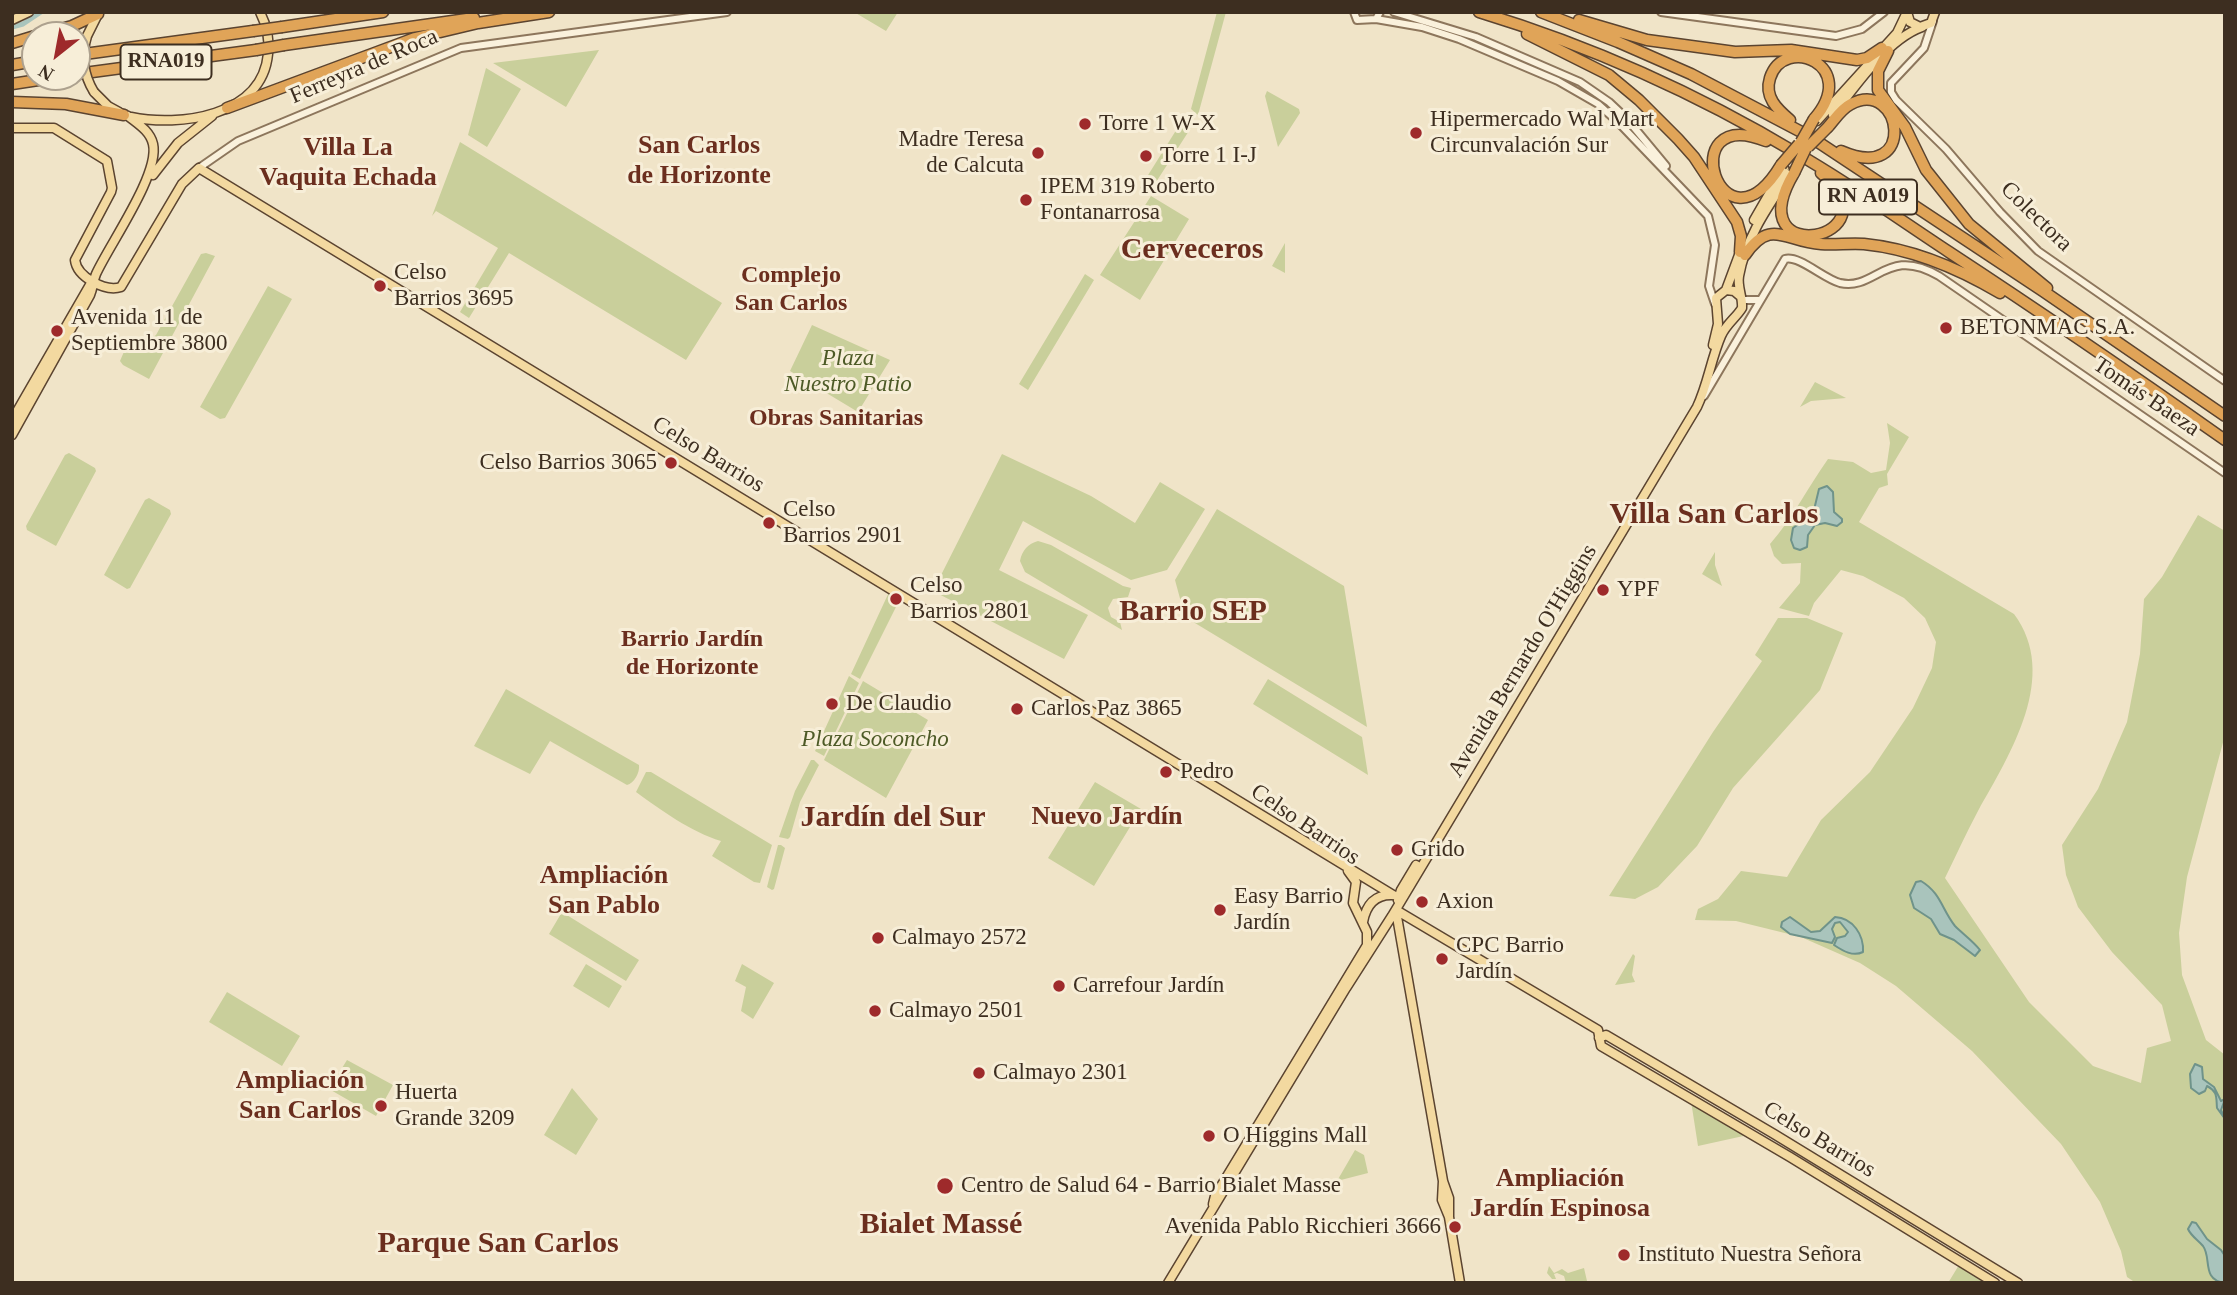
<!DOCTYPE html>
<meta charset="utf-8">
<style>
body{margin:0}
#map{position:relative;width:2237px;height:1295px;overflow:hidden;background:#f0e4c8;font-family:Georgia,serif}
canvas{display:block}
.frame{position:absolute;inset:0;border:14px solid #3d2e20;pointer-events:none}
.north{position:absolute;left:21px;top:21px;width:70px;height:70px;box-sizing:border-box;background:#f7eed8;border:2px solid #ada18e;border-radius:50%;rotate:211deg;font-size:19px;font-weight:700;line-height:28px;text-align:center;color:#3d2e20}
.north::after{content:'';display:block;margin:auto;width:24px;height:32px;background:#9e2a2b;clip-path:polygon(50% 0,100% 100%,50% 72%,0 100%)}
</style>
<div id="map">
<canvas width="2237" height="1295"></canvas>
<div class="frame"></div>
<div class="north">N</div>
</div>
<script>
const ctx = document.querySelector('canvas').getContext('2d');
ctx.lineJoin = 'round';
function fill(path, color) {
  ctx.fillStyle = color;
  ctx.fill(path, 'evenodd');
}
function stroke(path, color, width, dash) {
  ctx.strokeStyle = color;
  ctx.lineWidth = width;
  ctx.lineCap = dash ? 'butt' : 'round';
  ctx.setLineDash(dash || []);
  ctx.stroke(path);
}
function label(font, color, halo, rows, align = 'center') {
  ctx.font = font + ' Georgia,serif';
  ctx.lineWidth = 6;
  ctx.setLineDash([]);
  ctx.textBaseline = 'middle';
  ctx.strokeStyle = halo;
  ctx.fillStyle = color;
  for (const [text, x, y, turn = 0] of rows) {
    ctx.save();
    ctx.translate(x, y);
    ctx.rotate((+turn || 0) * Math.PI / 180);
    ctx.textAlign = isNaN(turn) ? turn : align;
    if (halo) ctx.strokeText(text, 0, 0);
    ctx.fillText(text, 0, 0);
    ctx.restore();
  }
}
const green = new Path2D(`
 M854,12H898L886,31Z
 M1217,12H1226L1198,115L1191,109Z
 M599,50L566,107L493,63Z
 M486,68L521,89L487,147L468,135Z
 M1267,91L1299,109L1300,113L1278,147L1265,96Z
 M1185,116L1194,123L1149,193L1140,188Z
 M460,142L722,303L686,360L509,253L469,318L460,312L498,248L436,211L432,216Z
 M1151,196L1189,219L1140,300L1100,275Z
 M1285,243V273L1272,266Z
 M206,253L215,256L149,379L123,365L120,361L126,347L146,342L156,335L201,254Z
 M1085,274L1094,280L1028,390L1019,384Z
 M268,286L292,299L225,418L220,419L200,407Z
 M812,325L890,360L858,412L790,371Z
 M1815,382L1846,398L1811,401L1800,407Z
 M1887,423L1909,437L1887,474L1888,485L1879,488L1859,522L2014,614C2060,676 2010,754 1978,811C1966,833 1956,856 1945,878L2029,1002L2093,1066L2141,1083L2147,1048L2171,1041L2162,1005L2112,952L2078,907L2066,875L2062,845L2098,789L2127,722L2140,654L2144,599L2162,577L2198,515L2225,531V735L2187,877L2179,933L2182,975L2206,1040L2225,1055V1283H2136L2127,1277L2121,1251L2100,1202L2061,1144L1972,1051L1896,986L1860,963L1801,937L1736,921L1695,920L1698,909L1718,899L1741,871L1787,877L1821,820L1870,772L1913,708L1932,668L1936,642L1925,618L1904,598L1863,576L1841,570L1814,603L1809,616L1779,608L1800,583L1801,563L1782,564L1774,556L1770,544C1793,518 1808,487 1828,459L1853,462L1871,473L1886,470L1890,443Z
 M69,453L95,468L96,471L56,546L27,530L26,526L65,455Z
 M1002,454L1091,496L1135,523L1160,482L1205,509L1167,570L1131,580L1023,521L999,570L1088,615L1064,659L933,591Z
 M149,498L170,510L171,514L130,588L127,589L104,575L145,500Z
 M1217,509L1344,586L1367,727L1185,617L1175,580Z
 M1038,541L1051,545L1123,586L1131,588L1128,597L1113,599L1108,608L1111,617L1120,622L1122,630L1025,572L1020,561C1022,550 1028,544 1038,541Z
 M1715,552V565L1722,586L1702,574Z
 M890,590L901,597L860,679L851,674Z
 M1778,618H1807L1843,633L1820,690L1733,788L1697,846L1658,887L1635,899L1609,896L1713,732L1762,661L1755,655Z
 M849,676L859,683L824,756L815,751Z
 M1268,679L1362,737L1368,775L1253,704Z
 M863,681L928,720L886,798L824,760Z
 M506,689L639,765C640,773 634,783 627,785L550,741L530,774L474,746Z
 M811,760H814L819,765L800,802L790,837L788,839L779,837L795,791Z
 M646,772H651L772,845L760,883L754,882L712,856L721,841C691,832 661,810 636,792Z
 M1095,782L1141,809L1094,886L1048,858Z
 M778,845H781L785,848L774,889L772,890L767,887Z
 M562,912L639,960L626,981L549,934Z
 M1633,954L1635,956L1632,975L1635,982L1615,985Z
 M586,964L622,986L609,1008L573,986Z
 M742,964L774,983L753,1019L741,1011L746,987L735,981Z
 M227,992L300,1036L282,1066L209,1022Z
 M347,1060L393,1085L376,1116L329,1089Z
 M572,1088L598,1119L576,1155L544,1135Z
 M1691,1101L1748,1135L1698,1146Z
 M1355,1150L1364,1155L1368,1173L1337,1181Z
 M1959,1265L1988,1283H1948Z
 M1549,1266L1554,1273L1562,1269L1568,1273L1584,1268L1587,1281L1566,1283L1564,1276L1557,1273L1554,1274L1556,1279H1552L1547,1273Z`);
const water = new Path2D(`
 M1827,486L1833,492L1834,512L1842,519V522L1837,526L1825,523L1815,525L1808,535L1807,547L1800,550L1794,548L1791,540L1793,528L1813,514L1819,489Z
 M1921,881C1941,893 1942,910 1955,926C1963,934 1973,941 1980,950L1975,956L1954,940L1940,934L1931,919L1914,908L1910,895L1916,882Z
 M1790,917L1811,932L1820,931L1835,917C1853,918 1864,935 1863,952C1853,957 1843,951 1834,945L1837,938L1845,936L1848,932L1840,922L1835,923L1832,929L1835,937L1832,943L1790,934L1781,927L1782,922Z
 M2195,1064L2202,1067L2203,1079L2214,1087L2221,1101L2225,1099L2221,1110L2225,1119L2217,1108C2216,1097 2218,1092 2207,1086L2205,1091L2199,1094L2191,1088L2190,1074Z
 M2192,1222L2196,1223L2207,1239L2221,1250L2225,1256V1283C2201,1280 2212,1258 2203,1246C2198,1240 2191,1236 2188,1229Z`);
const canal = new Path2D(`
 M12,27L23,24L41,12`);
const minor = new Path2D(`
 M1354,12L1357,20L1376,19L1380,12
 M1394,12L1476,37L1580,82L1609,102L1627,119L1666,166
 M1661,12L1836,36L1862,29L1884,12
 M1376,19L1422,27L1459,39L1558,81L1598,104L1618,122L1708,216L1715,245L1709,286L1715,304
 M1933,21L1924,48L1891,83V92L1896,100L1946,149L2000,212L2038,251L2225,381
 M199,168L238,141L461,48L727,12
 M1742,300H1760
 M1704,396L1785,259C1799,255 1824,279 1840,283C1876,291 1887,245 1939,276L2225,473`);
const major = new Path2D(`
 M1907,12L1910,22L1920,27L1931,23L1935,12
 M12,20L29,12
 M87,36L98,14
 M94,92L108,106L119,112
 M1833,115C1855,86 1888,39 1922,27
 M131,117C179,127 262,117 268,54C270,39 267,26 260,12
 M1817,121L1897,33L1907,12
 M12,128H54L107,161L112,188L111,192L75,260C77,277 105,292 121,287L182,184L199,168L1393,895
 M153,175L178,143L212,116
 M1754,220L1784,168
 M1726,290L1742,247
 M1713,345L1718,324L1716,298L1726,290L1734,291L1740,296
 M12,420L91,283
 M12,435L90,295C93,288 93,281 96,274C109,245 160,174 153,144C150,131 138,124 128,116
 M1398,900L1401,890L1416,865
 M1396,910L1598,1030L1601,1046L1790,1157L1995,1283
 M1396,911L1443,1181L1449,1198V1217L1460,1283
 M1363,922C1366,905 1375,894 1393,895
 M1599,1038L1606,1035L1774,1134L2018,1283
 M1443,1181L1442,1200L1449,1217
 M1213,1204L1215,1196L1367,945V932L1353,903L1356,882L1348,871
 M1168,1283L1346,988L1392,916L1697,407C1708,384 1711,359 1721,336C1726,324 1736,318 1742,308C1743,297 1737,287 1739,276C1746,236 1770,204 1791,172`);
const highway = new Path2D(`
 M1479,12C1591,46 1698,94 1798,154C1850,184 1899,219 1949,252C2042,313 2134,376 2225,440
 M1541,12L1618,42L1691,74L1809,136L2043,291L2225,416
 M1579,20L1647,40L1735,52L1791,50L1857,60L1867,58L1882,48
 M282,27L383,12
 M1527,34L1609,75L1639,100L1678,139L1694,157L1737,222L1741,236L1740,252
 M40,35L72,26L98,14
 M12,43L35,36
 M284,45L474,18
 M1888,51L1878,71V90L1905,127L1926,170L1969,224L2047,288
 M77,55L253,31
 M12,65L35,61
 M77,74L256,50
 M12,84L58,77
 M12,102L66,104L124,115
 M227,108L415,38L478,23L549,12
 M1790,120C1777,109 1764,97 1770,78C1784,34 1861,65 1814,119
 M1828,127C1835,119 1841,109 1851,104C1902,77 1919,185 1841,151
 M1766,141C1671,103 1721,264 1781,165
 M1794,173C1736,271 1900,240 1821,173
 M1745,255C1771,217 1785,242 1821,244C1835,245 1850,243 1864,244C1914,249 1958,268 2000,293`);
const majorBridge = new Path2D(`
 M87,36C81,56 83,74 94,92`);
const highwayBridge = new Path2D(`
 M253,31L282,27
 M256,50L284,45
 M1801,142L1814,119
 M1808,147L1828,127
 M1781,165L1799,144
 M1794,173L1806,148`);
const markers = [
 [1085,124,7,"#9e2a2b"],
 [1416,133,7,"#9e2a2b"],
 [1038,153,7,"#9e2a2b"],
 [1146,156,7,"#9e2a2b"],
 [1026,200,7,"#9e2a2b"],
 [380,286,7,"#9e2a2b"],
 [1946,328,7,"#9e2a2b"],
 [57,331,7,"#9e2a2b"],
 [671,463,7,"#9e2a2b"],
 [769,523,7,"#9e2a2b"],
 [1603,590,7,"#9e2a2b"],
 [896,599,7,"#9e2a2b"],
 [832,704,7,"#9e2a2b"],
 [1017,709,7,"#9e2a2b"],
 [1166,772,7,"#9e2a2b"],
 [1397,850,7,"#9e2a2b"],
 [1422,902,7,"#9e2a2b"],
 [1220,910,7,"#9e2a2b"],
 [878,938,7,"#9e2a2b"],
 [1442,959,7,"#9e2a2b"],
 [1059,986,7,"#9e2a2b"],
 [875,1011,7,"#9e2a2b"],
 [979,1073,7,"#9e2a2b"],
 [381,1106,7,"#9e2a2b"],
 [1209,1136,7,"#9e2a2b"],
 [945,1186,9,"#9e2a2b"],
 [1455,1227,7,"#9e2a2b"],
 [1624,1255,7,"#9e2a2b"]
];
const shields = [
 [166,62,91],
 [1868,197,98]
];
const shieldNames = [
 ["RNA019",166,62],
 ["RN A019",1868,197]
];
const streetNames = [
 ["Ferreyra de Roca",364,67,-23],
 ["Colectora",2036,217,44],
 ["Tomás Baeza",2146,397,34],
 ["Celso Barrios",708,455,31],
 ["Avenida Bernardo O'Higgins",1523,661,-59],
 ["Celso Barrios",1305,825,34],
 ["Celso Barrios",1819,1140,31]
];
const poiNames = [
 ["Hipermercado Wal Mart",1430,120],
 ["Circunvalación Sur",1430,146],
 ["Torre 1 W-X",1099,124],
 ["Madre Teresa",1024,140,"right"],
 ["de Calcuta",1024,166,"right"],
 ["Torre 1 I-J",1160,156],
 ["IPEM 319 Roberto",1040,187],
 ["Fontanarrosa",1040,213],
 ["Celso",394,273],
 ["Barrios 3695",394,299],
 ["Avenida 11 de",71,318],
 ["Septiembre 3800",71,344],
 ["BETONMAC S.A.",1960,328],
 ["Celso Barrios 3065",657,463,"right"],
 ["Celso",783,510],
 ["Barrios 2901",783,536],
 ["Celso",910,586],
 ["Barrios 2801",910,612],
 ["YPF",1617,590],
 ["De Claudio",846,704],
 ["Carlos Paz 3865",1031,709],
 ["Pedro",1180,772],
 ["Grido",1411,850],
 ["Easy Barrio",1234,897],
 ["Jardín",1234,923],
 ["Axion",1436,902],
 ["Calmayo 2572",892,938],
 ["CPC Barrio",1456,946],
 ["Jardín",1456,972],
 ["Carrefour Jardín",1073,986],
 ["Calmayo 2501",889,1011],
 ["Calmayo 2301",993,1073],
 ["Huerta",395,1093],
 ["Grande 3209",395,1119],
 ["O Higgins Mall",1223,1136],
 ["Centro de Salud 64 - Barrio Bialet Masse",961,1186],
 ["Avenida Pablo Ricchieri 3666",1441,1227,"right"],
 ["Instituto Nuestra Señora",1638,1255]
];
const parkNames = [
 ["Plaza",848,359],
 ["Nuestro Patio",848,385],
 ["Plaza Soconcho",875,740]
];
const neighbourhoodNames = [
 ["Complejo",791,276],
 ["San Carlos",791,304],
 ["Obras Sanitarias",836,419],
 ["Barrio Jardín",692,640],
 ["de Horizonte",692,668]
];
const quarterNames = [
 ["San Carlos",699,146],
 ["de Horizonte",699,176],
 ["Villa La",348,148],
 ["Vaquita Echada",348,178],
 ["Nuevo Jardín",1107,817],
 ["Ampliación",604,876],
 ["San Pablo",604,906],
 ["Ampliación",300,1081],
 ["San Carlos",300,1111],
 ["Ampliación",1560,1179],
 ["Jardín Espinosa",1560,1209]
];
const districtNames = [
 ["Cerveceros",1192,250],
 ["Villa San Carlos",1714,515],
 ["Barrio SEP",1193,612],
 ["Jardín del Sur",893,818],
 ["Bialet Massé",941,1225],
 ["Parque San Carlos",498,1244]
];
fill(green, '#c9cf9b');
fill(water, '#a9c4bc');
stroke(water, '#6f938a', 2);
stroke(canal, '#a9c4bc', 5);
stroke(minor, '#8d765c', 10);
stroke(major, '#5b4430', 11);
stroke(highway, '#5b4430', 13);
stroke(minor, '#faf1dc', 6);
stroke(major, '#f3d9a0', 8);
stroke(highway, '#e0a458', 10);
stroke(majorBridge, '#5b4430', 11, []);
stroke(highwayBridge, '#5b4430', 13, []);
stroke(majorBridge, '#f3d9a0', 8);
stroke(highwayBridge, '#e0a458', 10);
for (const [x, y, r, color] of markers) {
  const dot = new Path2D();
  dot.arc(x, y, r, 0, 2 * Math.PI);
  ctx.fillStyle = color;
  ctx.fill(dot);
  stroke(dot, '#f7eed8', 2.5);
}
for (const [x, y, w] of shields) {
  const box = new Path2D();
  box.roundRect(x - w / 2, y - 17.5, w, 35, 5);
  ctx.fillStyle = '#f7eed8';
  ctx.fill(box);
  stroke(box, '#3d2e20', 2);
}
label('bold 21px', '#3d2e20', null, shieldNames);
label('23px', '#3d2e20', '#f7eed8', streetNames);
label('23px', '#3d2e20', '#f7eed8', poiNames, 'left');
label('italic 23px', '#4d5a26', '#f7eed8', parkNames);
label('bold 24px', '#6b2e1e', '#f7eed8', neighbourhoodNames);
label('bold 26px', '#6b2e1e', '#f7eed8', quarterNames);
label('bold 30px', '#6b2e1e', '#f7eed8', districtNames);
</script>
